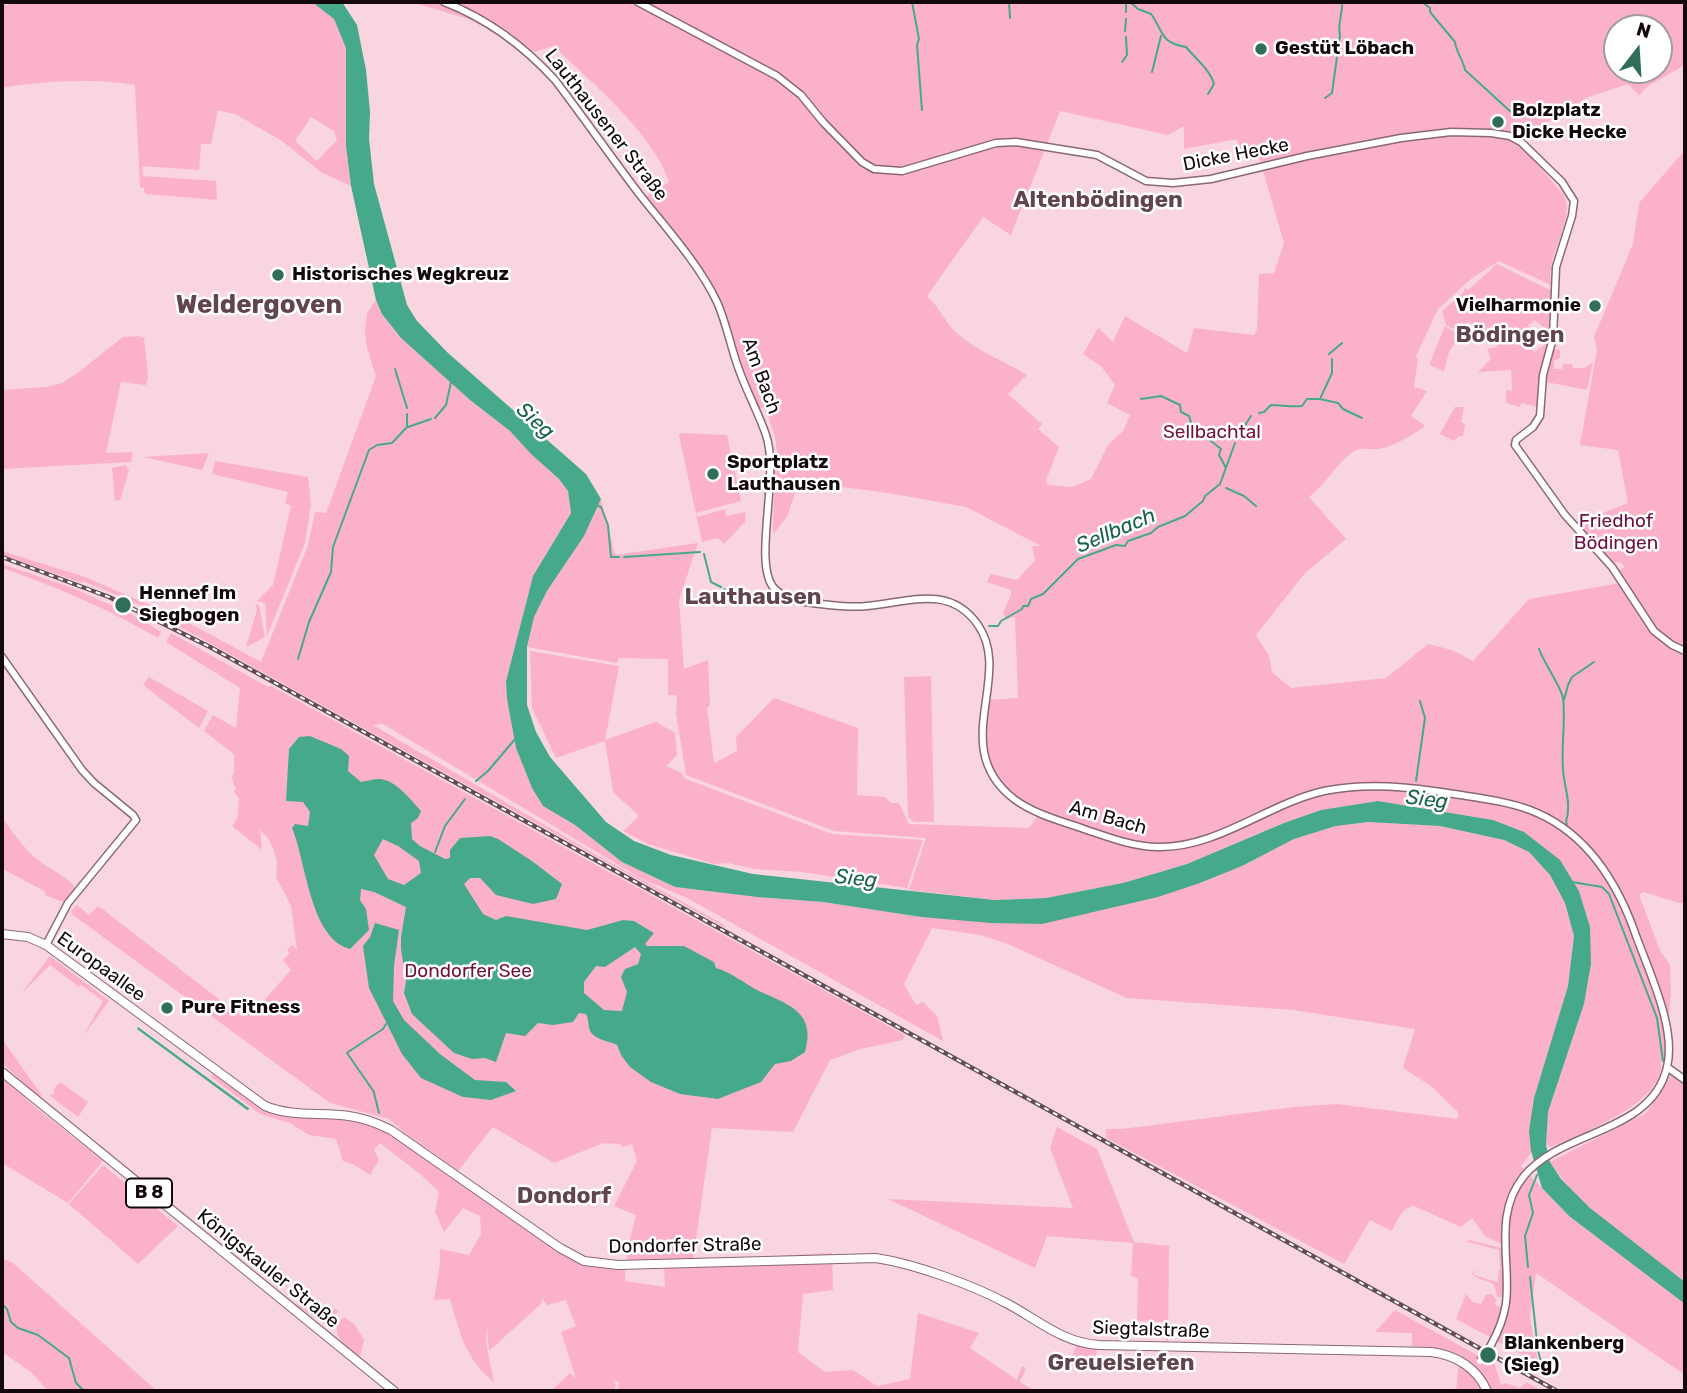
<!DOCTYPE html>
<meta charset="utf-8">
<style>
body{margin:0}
#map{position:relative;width:1687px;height:1393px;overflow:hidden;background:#f9d5e0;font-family:Rubik,sans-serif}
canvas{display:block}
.frame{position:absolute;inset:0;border:4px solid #13080b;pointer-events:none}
.north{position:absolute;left:1603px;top:14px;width:70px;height:70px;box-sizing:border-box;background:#fff;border:2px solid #a19c9d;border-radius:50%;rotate:17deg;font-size:19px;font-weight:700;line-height:28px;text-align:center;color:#13080b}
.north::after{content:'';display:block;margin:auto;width:24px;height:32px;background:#306e5b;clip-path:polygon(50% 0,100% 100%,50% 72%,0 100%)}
</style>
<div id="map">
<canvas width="1687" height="1393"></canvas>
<div class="frame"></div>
<div class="north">N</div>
</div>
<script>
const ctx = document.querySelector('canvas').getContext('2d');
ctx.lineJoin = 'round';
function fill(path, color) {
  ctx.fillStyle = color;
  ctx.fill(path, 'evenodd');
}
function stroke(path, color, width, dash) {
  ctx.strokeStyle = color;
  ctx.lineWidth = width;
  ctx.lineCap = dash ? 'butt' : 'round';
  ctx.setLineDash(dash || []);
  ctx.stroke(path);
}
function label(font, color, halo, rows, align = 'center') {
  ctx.font = font + ' Rubik,sans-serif';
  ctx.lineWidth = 5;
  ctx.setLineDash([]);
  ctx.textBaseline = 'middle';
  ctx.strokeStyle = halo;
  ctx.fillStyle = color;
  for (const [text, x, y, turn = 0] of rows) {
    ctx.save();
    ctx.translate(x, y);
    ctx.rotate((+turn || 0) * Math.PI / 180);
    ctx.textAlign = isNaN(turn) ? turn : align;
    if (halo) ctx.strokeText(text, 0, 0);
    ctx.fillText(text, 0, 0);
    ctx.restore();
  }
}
const green = new Path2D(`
 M19,2H312L334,19L346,48V146L351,186L321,172L282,141L237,115L218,110L211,144H201L199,170L142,166L143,176L216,181L217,200L145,194L144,188L140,187L135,85C97,78 40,81 2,88V6ZM311,117L334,131L337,140L317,161L295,141Z
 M411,2H1685V65L1648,86L1639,95L1628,84L1586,98L1517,141L1564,195C1576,223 1545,253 1551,285L1499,261L1472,278L1438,309L1416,356L1418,359L1414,387L1427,391L1411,416L1424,425V427C1412,435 1393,447 1379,449C1371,450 1363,447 1356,450C1340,458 1326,485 1309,497L1346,539L1305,573L1256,635L1269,656L1272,672L1291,688L1386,678L1428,644L1452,650L1473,661L1529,599L1620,583L1635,608L1638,606L1619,570L1625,567L1620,562H1612L1576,524L1628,503L1618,450L1580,445L1597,350L1594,337L1633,244L1639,203L1685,150V903H1679L1643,892L1639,895L1660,950L1670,965L1671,993L1665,1060L1661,1061C1666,1103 1582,1133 1551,1147L1546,1145L1548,1112L1584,1004L1591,964L1579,891L1493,820L1378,801L1321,810L1284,823L1187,864L1123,883L1046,898L995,900L909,890L926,838L834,831L686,775L676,714L677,695H668V659L619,658L617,663L527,647L534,617L547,591L584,536L601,499L615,555L698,543L679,600L684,669L708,660L710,705L707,708L714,763L737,751L736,737L774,698L858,728L857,795L885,797L891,803H899L909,824L1029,828L1041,811C1035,808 1028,805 1022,802C981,776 985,741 988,700L1018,698L1015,617L1006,619L1003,613L1011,595V590L987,582L991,574L1017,580L1035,560L1032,546H1041L966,507L888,493L804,482L797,487L787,517L773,534L775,455L777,452L775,436L765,408H757L716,299L645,197L669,182C651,130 593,85 554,46L535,52L468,19ZM1617,28H1659V70H1617ZM1060,111L1168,135L1184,126V149L1237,139L1240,150L1256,147L1284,243L1274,273L1259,274L1257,329L1254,335L1194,328L1187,353L1125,316L1113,342L1099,328L1097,330L1083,354L1101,366L1115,385L1107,403L1130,415L1123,431L1108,445L1091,479L1073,487L1048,485L1046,480L1059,447L1038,429L1042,424L1008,394L1027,375C1006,362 977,351 959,335C945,324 940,307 927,296L983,217L1011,235Z
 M1497,264L1552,291L1549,332L1535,320L1528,325L1533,333L1524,340L1534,352L1547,343L1549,345L1540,371L1538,407L1521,403L1520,407L1506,403V390L1512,391L1511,370L1478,372L1491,359L1487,349L1497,347L1496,334L1493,331L1482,330L1468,322L1460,332L1446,325L1442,311L1464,292L1465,287L1468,290Z
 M376,300L382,314L401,338L470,400L510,431L531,454L559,479L568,491L571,513L533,576L506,680L507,699L516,748L532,788L543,806L575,825L622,862L675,887L757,897L823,902L921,917L1200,883L1242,866L1294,839L1336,826L1368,822L1440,826L1504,840L1529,852L1550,875L1565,903L1574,936L1568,986L1552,1041L1531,1153L1521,1166L1569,1216L1685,1304V1375L1536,1273L1530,1317L1538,1363L1456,1319L1466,1294L1473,1302L1481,1304L1486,1295L1492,1294L1496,1300L1495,1305L1501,1307V1311L1503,1297H1497C1495,1275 1484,1285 1472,1274L1475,1269L1474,1275L1497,1282L1499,1275L1498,1271L1500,1270L1499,1250L1468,1242L1469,1240L1501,1248V1244L1485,1236L1472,1218L1461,1227L1414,1206C1401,1208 1398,1220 1392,1231L1370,1220L1344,1264L1106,1138V1129H1122L1294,1107L1336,1104L1458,1119V1112L1431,1086L1403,1068L1415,1029L1293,1010L1127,998L1008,944L980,935L932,928L904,984L916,1005L923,1002L937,1016L943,1041L687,898L642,879L383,724L373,725L593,853L723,924L726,928L175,624L178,617L261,662L308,545L315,512L326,513L376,376L367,348L365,329L367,313Z
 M1445,326L1460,335L1449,352L1444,371L1429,365Z
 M139,336L144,338L148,377L146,385L121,382L106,453L133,452L131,462L2,469V390L46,387L62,383L75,375L123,337Z
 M1554,349L1560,350V358L1554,361V369H1562L1563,364H1572L1573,368H1585L1593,362L1587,390L1546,382Z
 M1455,407H1464L1461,422L1465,424L1463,436H1459L1454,441L1440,434Z
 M680,433L727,435L741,501L696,513L698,517L725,509L726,516L745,512V522L724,544L718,538L702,542L679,435Z
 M209,453L202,470L143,457Z
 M215,461L308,477L311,504L305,543L267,636L265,603L257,601L273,585L291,506L285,503L288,492L212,474Z
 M126,465L129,471L120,500L115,501L112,468Z
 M2,551L85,577L170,614L169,617L83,581L82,583L2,555Z
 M2,564L73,588L139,618L161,632L158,638C108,609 57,587 2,568Z
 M255,604L259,605L265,637L246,647L257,610Z
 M171,633L268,687L271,686L905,1035L903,1040L861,1049L830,1060L793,1132L712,1128L693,1260L832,1253L833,1290L803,1294L798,1352L825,1372L853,1370L877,1386L910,1379L918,1313L979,1333L970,1348L1017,1380L1022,1366L1026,1368L1020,1382L1035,1391H618L619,1382L613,1381L616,1385L614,1391H551L570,1373L576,1378L561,1332L576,1326L566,1300L547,1305L542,1298V1303L489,1351L487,1327L486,1343L494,1382C465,1359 460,1333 450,1299L434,1300L440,1264V1249L469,1255L481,1234L480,1216L463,1208L444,1232L435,1212L439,1192L420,1174L380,1143L374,1150L379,1160L370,1175L354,1165L343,1161L336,1139L309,1135L290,1123L260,1114L211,1077L213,1074L263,1108L344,1117L386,1130L562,1254L585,1265L609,1269L625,1268V1281L665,1287L664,1264L687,1260H627V1251L636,1215L614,1206L637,1161L632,1144L622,1147L620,1144L603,1143L554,1163L493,1127L458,1171L406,1134L389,1119L330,1103L73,915L71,911L77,905L89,915L97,907L101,908L242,1017L258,1007L291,970L283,960L290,953L287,950L292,945L297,950L291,906L276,877L277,861L273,848L268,838L260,830L262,850L232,826L237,819L239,798L234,792L236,789L233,783L234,781L231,778L234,773V754L204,731L213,715L236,728L240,688L166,642Z
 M530,651L619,666L605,740L656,722L675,733L677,755L666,766L681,773L686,779L832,834L923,840L907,888L802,872L754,869L728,863L714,864L648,844L623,831L639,816L613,792L605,741L556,758L532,708Z
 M931,676L934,822H914L908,817L904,677Z
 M149,677L208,711L199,728L143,685Z
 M2,818C13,832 24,849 38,860C50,870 64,874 74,886L75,890L63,902L45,895L46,892L3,869Z
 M50,956L109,1001L83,1036L103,1001L81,985L79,987L50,965L21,994Z
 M2,1039L41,1094L40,1098L2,1063Z
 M1671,1075L1685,1084V1114L1682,1120L1685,1122V1282C1641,1247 1580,1210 1550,1162L1646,1113Z
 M2,1076L34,1106L103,1161L68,1203L2,1163Z
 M60,1082L88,1102L78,1117L49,1095L54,1094V1089Z
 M1057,1127L1097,1149L1134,1242L1169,1246L1168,1343H1166V1322L1137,1321L1138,1278L1131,1276L1133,1243L1047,1236L1035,1268L888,1199L1073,1208L1050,1148Z
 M103,1165L178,1226L138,1264L69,1204Z
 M2,1258L13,1263L157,1391H48L31,1372L2,1352Z
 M294,1304C308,1307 315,1314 329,1307L339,1311L324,1324Z
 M1395,1310L1495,1365L1501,1385L1506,1383L1520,1388L1526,1382L1542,1391H1490C1475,1353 1449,1348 1412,1346V1333L1375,1332Z
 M344,1317L354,1324L364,1340L360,1357C349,1349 334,1340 337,1324Z
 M1076,1346L1097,1349L1094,1365L1091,1368L1089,1366L1074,1368L1072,1358Z
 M1459,1363L1477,1379L1483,1391H1456Z`);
const water = new Path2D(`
 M312,2H342L357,25L366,70L370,112L369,139L374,184L407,305L417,321L448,353L586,474L601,499L584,536L547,591L534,617L527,647V705L536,732L550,757L606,822L634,841L671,855L753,874L995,900L1046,898L1123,883L1187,864L1284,823L1321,810L1378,801L1493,820L1524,832L1560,860L1579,891L1590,927L1591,964L1584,1004L1548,1112L1546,1145L1550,1162L1561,1179L1590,1208L1685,1282V1304L1569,1216L1542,1188L1531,1151L1529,1131L1534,1098L1568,986L1574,936L1565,903L1550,875L1529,852L1504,840L1440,826L1368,822L1336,826L1294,839L1242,866L1200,883L1158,897L1042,924L991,923L921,917L823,902L757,897L675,887L622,862L575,825L543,806L532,788L516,748L507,699L506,681L533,576L571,513L568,491L559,479L531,454L510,431L470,400L401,338L382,314L376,300L351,186L346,146V48L334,19Z
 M310,736L341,749L349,756L348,771L361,782C367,781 373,779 379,779C395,779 411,800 421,811L418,818L411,823L412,839L420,846L445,859L450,858V850L460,838L490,836L498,839L532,861L562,884L556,899L533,904L496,895L480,878H470L464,884L483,914L496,920L506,916L587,930L623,920L634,921L654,933L645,944L647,946H684L714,962L716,968C732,973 744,983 759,991C787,1004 817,1012 805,1052L791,1061L775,1064L761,1082L718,1099L680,1094L651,1082L630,1067L621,1055L617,1045C609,1041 595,1040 590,1031C588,1026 589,1020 586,1014L579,1013L573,1022L553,1025L538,1023L525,1036L506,1033L496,1062L485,1058L472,1059L454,1053L412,1014L404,993L406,981L401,949V937L406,907L374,892L361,889L360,900L366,909L369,930L350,949C310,939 306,861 292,828L295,824L308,826L310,812L303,802L286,801L289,749L299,737ZM383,839L398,846L419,861L421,873L404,885L388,879L374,855ZM635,947L641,954L638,964L625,969L621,977L627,992L622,1011L604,1010L584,993V982L596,966L605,967Z
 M375,923L399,930L394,966L393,1001L404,1020L440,1054L475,1080L506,1082L516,1091L491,1100L463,1097L421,1078L402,1054L369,988L363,946L370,937Z
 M138,1027L250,1109L247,1110L137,1029Z`);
const stream = new Path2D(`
 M912,2L919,39L917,45L922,110
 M1009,2L1010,18
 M1126,2V12
 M1130,2L1138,9L1151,14C1164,32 1160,43 1186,47C1195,58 1211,71 1214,84L1208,94
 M1422,2L1430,8V12L1455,42C1456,52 1463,59 1465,70L1511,112
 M1125,31L1126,19
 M1122,62L1127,55L1126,37
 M1152,72L1161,36
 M1325,98L1332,93L1340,35C1337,24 1343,14 1342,2
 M1329,354L1342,343
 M395,369L407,408
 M1141,399L1161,396L1180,405L1181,412L1189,416L1192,426L1221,449L1219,455L1226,468
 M1320,399L1338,403L1343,409L1362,418
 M1259,413L1264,412L1271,405C1281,405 1292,407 1302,406L1307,399H1320L1332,373V359
 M435,418L446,405L451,382
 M408,427L431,419
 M1237,438L1251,416
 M1226,488L1244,496L1256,506
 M596,505L601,507L608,525L611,557H619
 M704,554L711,582L721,587
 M624,557L700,552
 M724,589L738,600
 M989,626H998L1001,621L1022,609L1023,606H1028L1031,599L1043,594L1078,559L1116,545L1125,546L1128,541L1151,533L1158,527L1185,516L1203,501L1205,496L1220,484L1235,443
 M1539,649C1544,663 1561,687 1563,698C1566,721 1561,745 1563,769C1564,788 1572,803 1566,822L1567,824
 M298,659L309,622L331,572L333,547L369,450L377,445L392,443L407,427V414
 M1564,700L1568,685L1572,677L1594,662
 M476,781L488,771L516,738
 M1416,781L1425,718L1420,701
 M1413,807L1415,794
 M435,852L445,826L465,799
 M1572,882L1602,887L1609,894L1657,1018L1663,1061
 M348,1052L383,1029L386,1024
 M347,1053L374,1092
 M1677,1070L1685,1076
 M374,1093L379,1113
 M1528,1267L1525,1236L1533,1213L1529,1195L1537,1175
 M1530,1277L1538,1351L1543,1368
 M2,1304L7,1309L11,1322L18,1328L38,1335L69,1358L76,1383L84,1391`);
const minor = new Path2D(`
 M444,2C488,19 523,45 555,80C584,118 611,157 640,195C666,228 699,264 717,302C726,322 730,344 737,364C745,389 758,411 766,435C780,475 753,561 773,587C783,599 797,601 812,603C830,605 849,608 867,606C906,603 949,583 978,625C1014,677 947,747 1014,799C1034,814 1061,821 1084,829C1108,837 1133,847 1158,847C1218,848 1267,804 1324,791C1367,782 1411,787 1454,794C1479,798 1506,801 1530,810C1583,830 1615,878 1634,930C1647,968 1677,1027 1667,1067C1652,1134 1562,1129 1524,1176C1493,1214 1511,1260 1506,1303C1504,1318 1498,1332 1491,1345
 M638,2L777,76L801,95L823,122L862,162L874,169L902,171L996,143L1016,142L1097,155L1146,181L1173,183L1211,179L1307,156L1401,138L1451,132L1491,133L1510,136L1521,142L1562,182L1574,201L1572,216L1556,267L1553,338L1543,375L1540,416L1533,427L1516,440L1515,445L1565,515L1612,567L1654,631L1672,645L1685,651
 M2,657L82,770L94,783L133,815L136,820L68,903L46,945
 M1667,1067L1685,1080`);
const major = new Path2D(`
 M2,934L28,937L46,945L265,1106C292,1117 320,1112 349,1116C364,1118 377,1123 391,1130L560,1248L584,1261L618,1265L876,1258C915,1264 973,1285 1008,1304C1038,1320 1063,1343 1099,1345L1431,1352C1456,1355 1477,1368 1487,1391
 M2,1072L394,1391`);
const rail = new Path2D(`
 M2,557L109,597L210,647L1557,1391`);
const minorBridge = new Path2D(`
 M1480,1361L1491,1345`);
const markers = [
 [1261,49,7,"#306e5b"],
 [1498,122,7,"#306e5b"],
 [278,275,7,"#306e5b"],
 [1595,306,7,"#306e5b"],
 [713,474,7,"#306e5b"],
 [123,605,9,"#306e5b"],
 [167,1008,7,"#306e5b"],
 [1488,1355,9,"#306e5b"]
];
const shields = [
 [149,1193,46]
];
const shieldNames = [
 ["B 8",149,1193]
];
const poiNames = [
 ["Gestüt Löbach",1275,49],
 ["Bolzplatz",1512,111],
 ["Dicke Hecke",1512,133],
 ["Historisches Wegkreuz",292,275],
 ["Vielharmonie",1581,306,"right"],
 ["Sportplatz",727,463],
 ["Lauthausen",727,485],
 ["Hennef Im",139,594],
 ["Siegbogen",139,616],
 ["Pure Fitness",181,1008],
 ["Blankenberg",1504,1344],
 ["(Sieg)",1504,1366]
];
const streetNames = [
 ["Lauthausener Straße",606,125,52],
 ["Dicke Hecke",1236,155,-11],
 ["Am Bach",761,376,70],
 ["Am Bach",1108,818,16],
 ["Europaallee",101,967,36],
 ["Dondorfer Straße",685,1246,-1],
 ["Königskauler Straße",268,1269,39],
 ["Siegtalstraße",1151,1330,2]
];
const parkNames = [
 ["Sellbachtal",1212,433],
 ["Friedhof",1616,522],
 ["Bödingen",1616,544],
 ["Dondorfer See",468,972]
];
const waterNames = [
 ["Sieg",535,421,42],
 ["Sellbach",1116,531,-23],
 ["Sieg",1427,800,7],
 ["Sieg",856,879,6]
];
const quarterNames = [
 ["Altenbödingen",1098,200],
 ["Bödingen",1510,335],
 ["Lauthausen",753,597],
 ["Dondorf",564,1196],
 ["Greuelsiefen",1121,1363]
];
const districtNames = [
 ["Weldergoven",259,305]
];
fill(green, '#fcb1ca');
fill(water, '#46a98b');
stroke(stream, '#46a98b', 2);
stroke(minor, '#886873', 9);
stroke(major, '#886873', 10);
stroke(minor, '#fff', 6);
stroke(major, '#fff', 8);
stroke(rail, '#614e53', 4.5);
stroke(rail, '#fff', 2, [5]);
stroke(minorBridge, '#886873', 9, []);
stroke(minorBridge, '#fff', 6);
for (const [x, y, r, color] of markers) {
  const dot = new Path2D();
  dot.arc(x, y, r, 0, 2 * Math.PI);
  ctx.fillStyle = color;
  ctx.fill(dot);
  stroke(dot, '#fff', 2.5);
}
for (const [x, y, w] of shields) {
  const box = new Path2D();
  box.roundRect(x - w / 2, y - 14.5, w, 29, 5);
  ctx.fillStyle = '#fff';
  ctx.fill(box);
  stroke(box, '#13080b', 2);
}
label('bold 18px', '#13080b', null, shieldNames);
label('bold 19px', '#13080b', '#fff', poiNames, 'left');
label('19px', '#13080b', '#fff', streetNames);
label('19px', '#6f0f3e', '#fff', parkNames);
label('italic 21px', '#17634e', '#fff', waterNames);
label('bold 23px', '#62444e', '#fff', quarterNames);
label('bold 26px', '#62444e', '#fff', districtNames);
</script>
